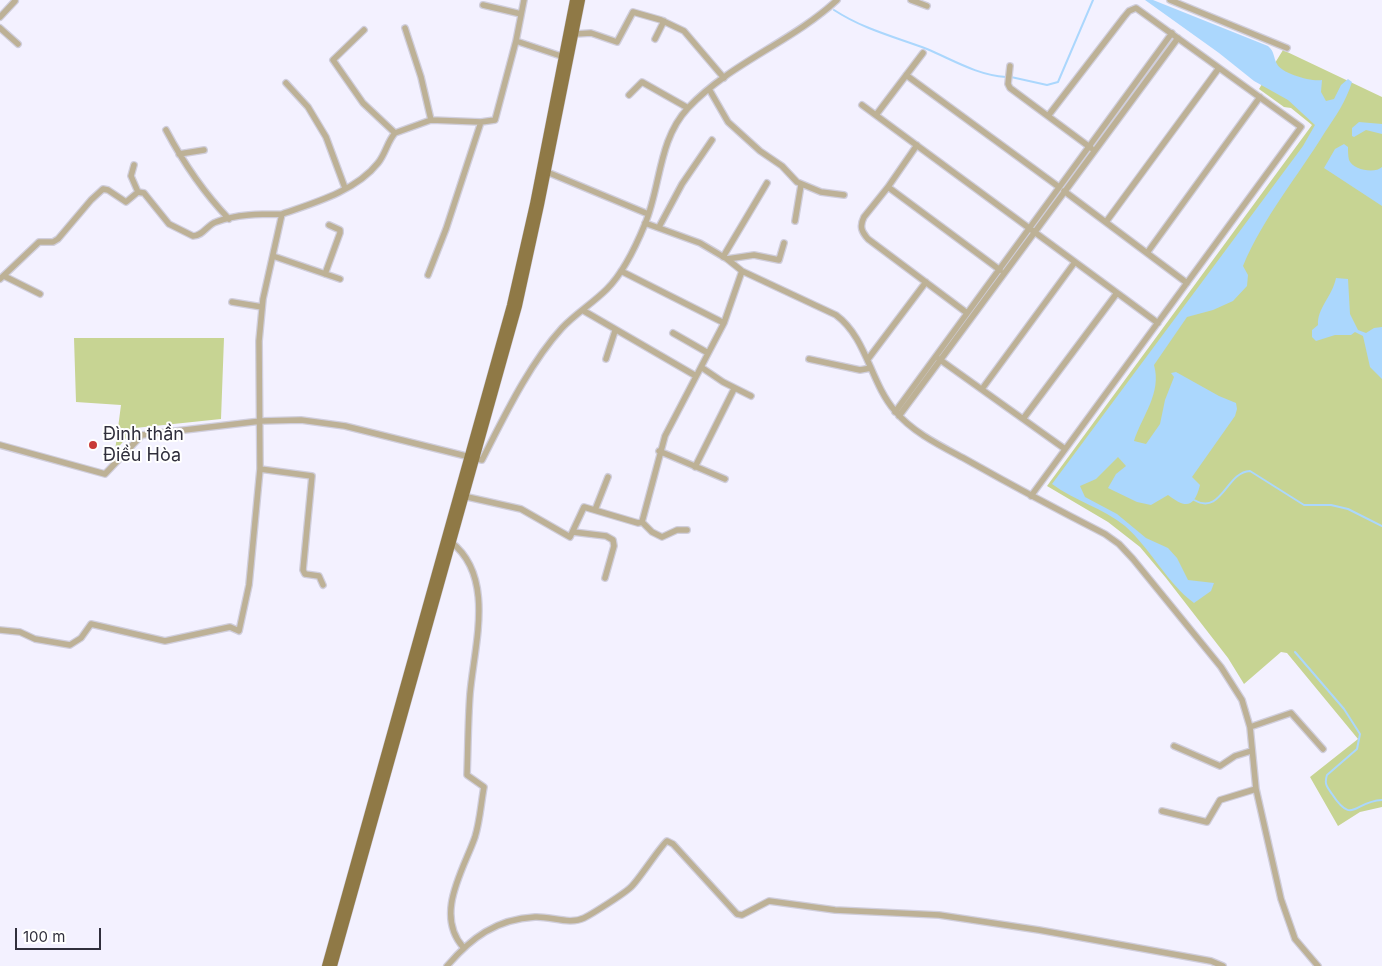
<!DOCTYPE html>
<meta charset="utf-8">
<style>
body{margin:0}
#map{position:relative;width:1382px;height:966px;overflow:hidden;background:#f3f1ff;font-family:Inter,sans-serif}
canvas{display:block}
.scale{position:absolute;left:15px;top:928px;width:86px;height:22px;box-sizing:border-box;border:2px solid #302f3c;border-top:0;padding-left:6px;font-size:15px;line-height:18px;white-space:nowrap;color:#302f3c;-webkit-text-stroke:4px #fff;paint-order:stroke}
</style>
<div id="map">
<canvas width="1382" height="966"></canvas>
<div class="scale">100 m</div>
</div>
<script>
const ctx = document.querySelector('canvas').getContext('2d');
ctx.lineJoin = 'round';
function fill(path, color) {
  ctx.fillStyle = color;
  ctx.fill(path, 'evenodd');
}
function stroke(path, color, width, dash) {
  ctx.strokeStyle = color;
  ctx.lineWidth = width;
  ctx.lineCap = dash ? 'butt' : 'round';
  ctx.setLineDash(dash || []);
  ctx.stroke(path);
}
function label(font, color, halo, rows, align = 'center') {
  ctx.font = font + ' Inter,sans-serif';
  ctx.lineWidth = 4;
  ctx.setLineDash([]);
  ctx.textBaseline = 'middle';
  ctx.strokeStyle = halo;
  ctx.fillStyle = color;
  for (const [text, x, y, turn = 0] of rows) {
    ctx.save();
    ctx.translate(x, y);
    ctx.rotate((+turn || 0) * Math.PI / 180);
    ctx.textAlign = isNaN(turn) ? turn : align;
    if (halo) ctx.strokeText(text, 0, 0);
    ctx.fillText(text, 0, 0);
    ctx.restore();
  }
}
const green = new Path2D(`
 M1283,50L1382,97V807L1360,812L1338,826L1310,777L1358,739L1287,653L1281,652L1244,684L1228,658L1166,578L1140,547L1108,522L1047,486L1312,125L1291,108L1284,107L1259,89Z
 M74,338H224L221,419L135,428L115,451L121,405L76,402Z`);
const water = new Path2D(`
 M1145,0H1153L1268,46C1275,52 1273,57 1277,64C1281,73 1311,82 1322,80L1321,92L1326,101L1334,99L1341,85L1348,79L1352,82C1346,101 1336,116 1325,132C1298,176 1263,218 1243,266L1248,275L1247,286L1233,301L1213,310L1187,317L1154,365C1162,393 1142,416 1134,441L1146,444L1160,424L1165,400L1174,377L1171,373L1176,372L1219,396L1236,403L1237,409L1235,416L1192,477L1200,485C1194,509 1185,508 1168,495L1151,505L1137,502L1108,488L1116,474L1126,466L1118,457L1096,479L1080,486L1085,497L1117,514L1146,538L1168,548L1177,558L1188,580L1214,583L1211,591L1194,603C1167,583 1151,549 1125,526C1103,508 1075,501 1052,484L1303,146L1315,125L1288,100L1254,81L1219,53Z
 M1359,122L1382,124V134L1366,130L1354,137L1352,136V128Z
 M1344,144L1348,147C1348,151 1348,156 1349,160C1353,170 1375,174 1382,167V206L1324,168L1335,149Z
 M1336,278L1348,279L1350,314L1358,330L1366,333L1374,328L1382,327V379L1370,367L1363,336L1355,332L1351,335H1335L1316,341L1312,337V330L1318,325C1317,308 1332,297 1336,278Z`);
const stream = new Path2D(`
 M834,10C863,29 895,37 927,49C953,60 977,75 1006,77
 M1011,77L1047,85L1058,82L1093,0
 M1194,500C1222,516 1226,472 1250,471L1304,505H1331L1348,509L1382,526
 M1295,652L1344,709L1360,734L1357,749L1327,775C1324,784 1327,787 1332,794C1353,826 1354,801 1382,800`);
const minor = new Path2D(`
 M911,0L927,6
 M1170,0L1287,48
 M483,5L521,14
 M0,17L15,1
 M0,28L18,44
 M405,28L421,77L431,120
 M364,30L333,60L363,103L395,133
 M575,34L591,33L617,42L633,12L661,20L684,31L724,78
 M655,39L664,21
 M516,41L564,57
 M1010,66L1008,84L1010,88L1091,148
 M906,75L1059,187
 M286,83L308,107L326,137L345,188
 M709,89L728,122L760,151L782,166L797,182L821,192L844,195
 M629,95L642,82L688,108
 M862,105L1158,323
 M876,115L923,53
 M166,130C183,162 203,192 229,219
 M917,145L888,187L1000,270
 M179,154L204,150
 M134,165L131,176L138,192
 M547,172L648,214
 M888,187L864,217C859,227 862,232 868,239L967,313
 M1064,191L1187,283
 M795,221L801,185
 M1106,222L1219,68
 M645,223L700,243L727,259L742,271L836,315C867,338 870,382 895,411C913,433 943,447 967,460C1013,486 1058,510 1105,534L1119,544L1133,559L1221,667L1242,700L1250,727L1256,789L1281,899L1295,939L1318,966
 M659,227L682,184L712,140
 M1147,253L1260,97
 M273,256L340,279
 M723,257L767,183
 M727,259L754,255L779,260L784,243
 M621,271L724,323
 M325,274L340,233V230L329,225
 M428,275L446,229L481,122
 M4,276L40,294
 M0,279L39,242H53L58,239L91,200L103,189L108,190L126,202L138,192L144,193L169,224L193,236C203,236 207,225 216,222C236,214 261,214 282,214
 M232,302L262,307
 M584,311L696,376
 M673,333L708,353
 M606,359L615,331
 M809,359L860,370L871,368
 M868,359L926,282
 M939,359L1065,449
 M701,367L723,382L751,396
 M982,389L1075,262
 M895,412L1172,33
 M899,416L1178,38
 M1023,419L1117,293
 M0,445L105,474L142,435L261,421L301,420L345,426L482,460C504,417 529,364 562,328C575,314 593,303 607,289C624,272 636,246 645,224C661,186 658,140 688,108C730,63 792,42 837,0
 M659,451L725,479
 M695,467L734,389
 M260,469L312,476L303,570L305,574L319,576L323,585
 M463,496L521,509L570,537L584,507L638,523L642,522L665,436L724,323L742,271
 M1031,496L1301,127L1136,8L1129,11L1124,17L1048,116
 M595,510L608,477
 M642,522L652,532L662,537L677,530H687
 M573,532L606,536L613,540L614,546L605,578
 M451,542C496,577 474,646 470,694C468,721 468,748 467,775L484,787C481,803 480,821 475,837C464,869 434,914 463,947
 M0,630L20,632L35,639L70,645L81,638L91,624L165,641L230,627L239,631L249,585L260,469L259,341L263,299L282,214C314,203 356,191 378,163C386,153 387,142 395,133L431,120L481,122L495,120L516,41L524,0
 M1250,727L1291,713L1323,749
 M1174,746L1220,766L1235,756L1251,751
 M1162,811L1207,822L1220,800L1256,789
 M447,966C471,938 496,919 535,917C550,916 570,925 584,918C592,914 627,892 632,886C640,878 662,844 667,841L673,844L737,914L742,915L769,901L835,910L939,915L1039,930L1211,961L1223,966`);
const major = new Path2D(`
 M326,966L511,305L534,204L574,0
 M333,966L518,306L540,205L581,0`);
const markers = [
 [93,445,5,"#c83a37"]
];
const poiNames = [
 ["Đình thần",103,435],
 ["Điều Hòa",103,456]
];
fill(green, '#c7d493');
fill(water, '#abd7fd');
stroke(stream, '#abd7fd', 2);
stroke(minor, '#d0cedc', 8);
stroke(major, '#d0cedc', 9);
stroke(minor, '#bdb196', 5.5);
stroke(major, '#8f7946', 8);
for (const [x, y, r, color] of markers) {
  const dot = new Path2D();
  dot.arc(x, y, r, 0, 2 * Math.PI);
  ctx.fillStyle = color;
  ctx.fill(dot);
  stroke(dot, '#fff', 2);
}
label('18px', '#302f3c', '#fff', poiNames, 'left');
</script>
